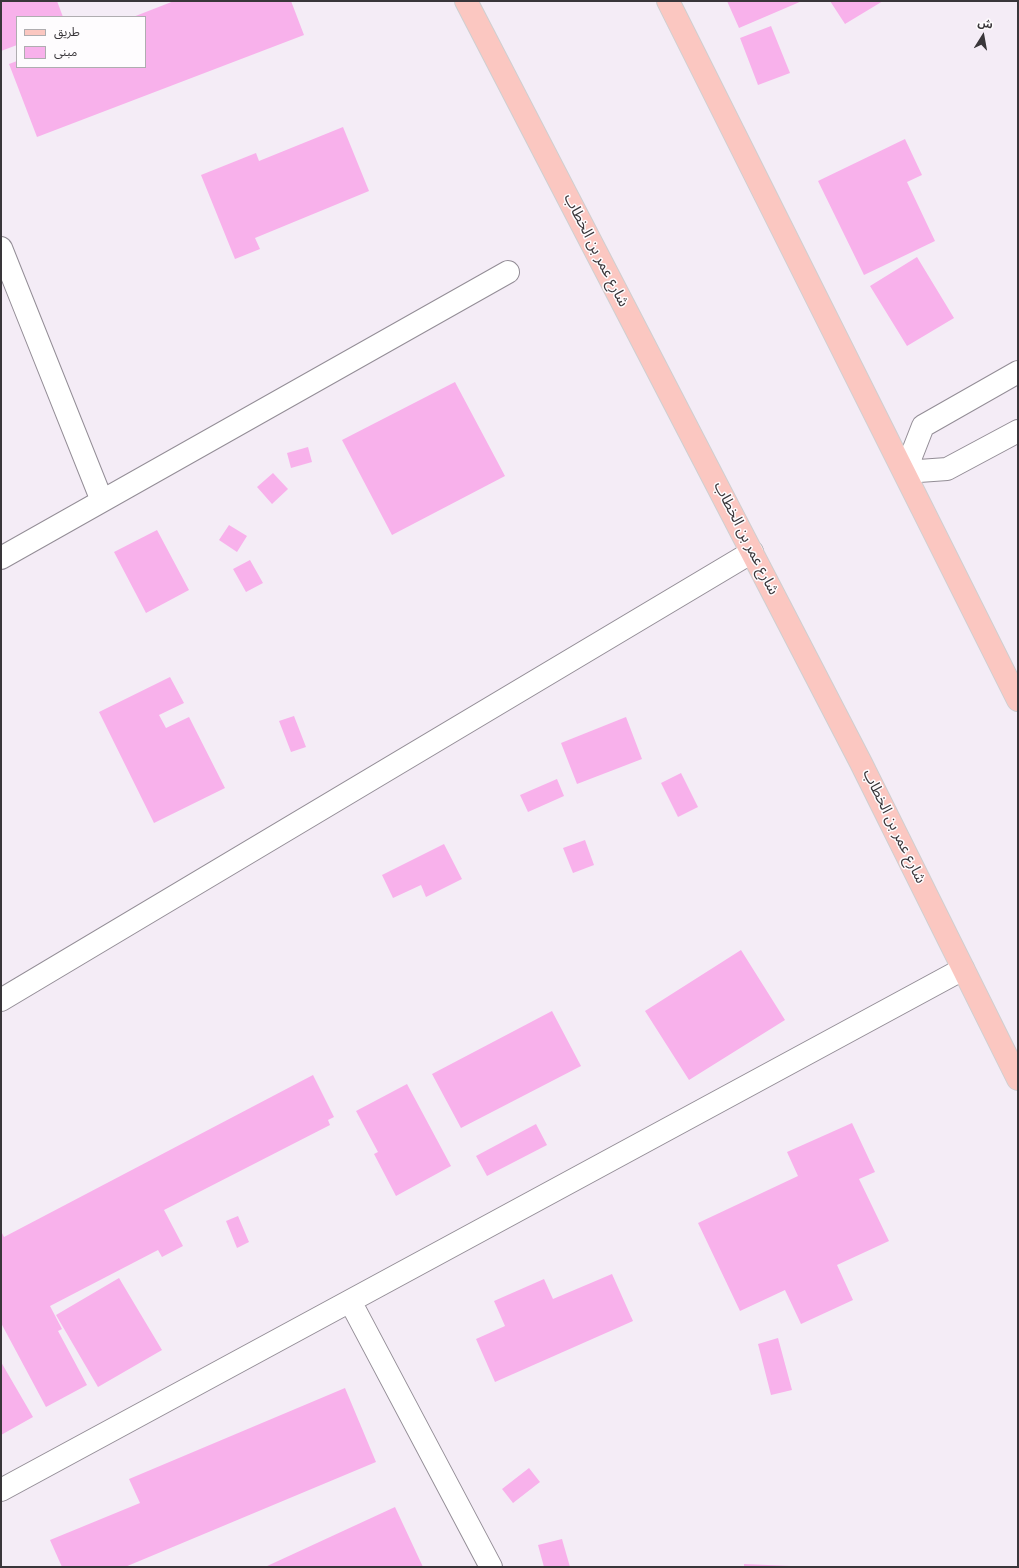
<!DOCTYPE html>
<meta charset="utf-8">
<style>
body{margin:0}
#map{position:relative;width:1019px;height:1568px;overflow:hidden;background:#f4ecf6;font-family:Spectral,"Noto Sans Arabic",serif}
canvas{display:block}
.frame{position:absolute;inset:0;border:2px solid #39363a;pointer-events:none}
.legend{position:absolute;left:16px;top:16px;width:130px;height:52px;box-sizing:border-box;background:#fefcfe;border:1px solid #afadb0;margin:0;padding:5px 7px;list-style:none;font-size:12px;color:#39363a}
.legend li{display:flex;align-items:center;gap:8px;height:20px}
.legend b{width:20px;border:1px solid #afadb0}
.north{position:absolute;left:963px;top:16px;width:40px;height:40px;-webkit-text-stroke:3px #fefcfe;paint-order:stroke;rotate:11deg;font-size:11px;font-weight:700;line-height:16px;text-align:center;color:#39363a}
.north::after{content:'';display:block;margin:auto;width:14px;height:18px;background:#39363a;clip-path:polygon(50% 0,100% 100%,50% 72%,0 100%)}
</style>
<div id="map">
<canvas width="1019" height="1568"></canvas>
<div class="frame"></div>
<ul class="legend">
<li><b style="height:5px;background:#fbc7c1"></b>طريق</li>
<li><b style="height:11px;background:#f8b1eb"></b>مبنى</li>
</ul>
<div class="north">ش</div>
</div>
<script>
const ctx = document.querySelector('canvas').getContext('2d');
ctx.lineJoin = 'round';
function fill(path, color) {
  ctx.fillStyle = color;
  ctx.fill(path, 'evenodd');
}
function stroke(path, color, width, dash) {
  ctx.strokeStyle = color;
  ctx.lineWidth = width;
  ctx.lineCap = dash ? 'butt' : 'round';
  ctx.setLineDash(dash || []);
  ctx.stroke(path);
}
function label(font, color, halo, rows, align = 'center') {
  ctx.font = font + ' Spectral,"Noto Sans Arabic",serif';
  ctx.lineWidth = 3;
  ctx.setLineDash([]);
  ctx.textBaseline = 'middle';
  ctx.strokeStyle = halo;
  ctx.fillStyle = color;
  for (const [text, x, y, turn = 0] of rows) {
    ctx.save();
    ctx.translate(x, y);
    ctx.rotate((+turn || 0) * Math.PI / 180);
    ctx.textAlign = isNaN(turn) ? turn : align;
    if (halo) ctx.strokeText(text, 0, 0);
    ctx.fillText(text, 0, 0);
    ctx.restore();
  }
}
const building = new Path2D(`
 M1,1H57L63,17H17V45L1,51Z
 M174,1H291L304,35L37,137L9,64L17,61V67H145V17H133Z
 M727,1H802L739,28Z
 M830,1H883L845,24Z
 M771,26L790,73L758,85L740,38Z
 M343,127L369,191L255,238L260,249L235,259L201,175L256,153L259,161Z
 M905,139L922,175L907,182L935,241L864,275L818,181Z
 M917,257L954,318L907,346L870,286Z
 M455,382L505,476L392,535L342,440Z
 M308,447L312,462L291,468L287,453Z
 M273,473L288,489L272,504L257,487Z
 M229,525L247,536L237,552L219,540Z
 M157,530L189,590L146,613L114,552Z
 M250,560L263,583L246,592L233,569Z
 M170,677L184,703L159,715L166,728L189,717L225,788L154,823L99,712Z
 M294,716L306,747L291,752L279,721Z
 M626,717L642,759L577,784L561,743Z
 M681,773L698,807L678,817L661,783Z
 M557,779L564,796L528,812L520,795Z
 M585,840L594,865L573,873L563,848Z
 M444,844L462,879L426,897L421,885L393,898L382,875Z
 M741,950L785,1020L689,1080L645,1011Z
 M552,1011L581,1066L461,1128L432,1074Z
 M313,1075L334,1117L328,1120L330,1125L164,1210L183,1246L162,1257L158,1250L50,1306L62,1329L58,1331L87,1385L46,1407L1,1323V1231L4,1237Z
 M407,1084L451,1166L396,1196L374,1154L378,1152L356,1111Z
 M852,1123L875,1172L859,1179L889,1241L837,1265L853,1300L801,1324L785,1290L740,1311L698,1223L798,1176L787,1152Z
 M536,1124L547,1145L487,1176L476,1156Z
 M238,1216L249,1242L237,1248L226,1221Z
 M612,1274L633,1321L495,1382L476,1339L505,1326L494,1301L544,1279L553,1299Z
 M119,1278L162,1350L98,1387L56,1315Z
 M778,1338L792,1390L771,1395L758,1344Z
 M1,1362L33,1417L1,1435Z
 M345,1388L376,1462L125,1567H62L50,1540L140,1503L129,1479Z
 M529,1468L540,1482L513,1503L502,1489Z
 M395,1507L423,1567H265Z
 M562,1539L570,1567H544L538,1545Z
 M744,1564L791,1566V1567H744Z`);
const minor = new Path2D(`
 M1,248L102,501
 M1,558L508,272
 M1,1000L752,552
 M350,1301L491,1567
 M1,1490L963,969`);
const tertiary = new Path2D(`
 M1018,372L923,426L905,472L947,469L1018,431`);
const primary = new Path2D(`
 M466,1L861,763L1018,1079
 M668,1L1018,700`);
const streetNames = [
 ["شارع عمر بن الخطاب",595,251,63],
 ["شارع عمر بن الخطاب",745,539,63],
 ["شارع عمر بن الخطاب",893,827,64]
];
fill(building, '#f8b1eb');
stroke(minor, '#938d96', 24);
stroke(tertiary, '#938d96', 24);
stroke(primary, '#cfcfd0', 24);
stroke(minor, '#fff', 22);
stroke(tertiary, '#fff', 22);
stroke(primary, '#fbc7c1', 22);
label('15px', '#39363a', '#fefcfe', streetNames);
</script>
